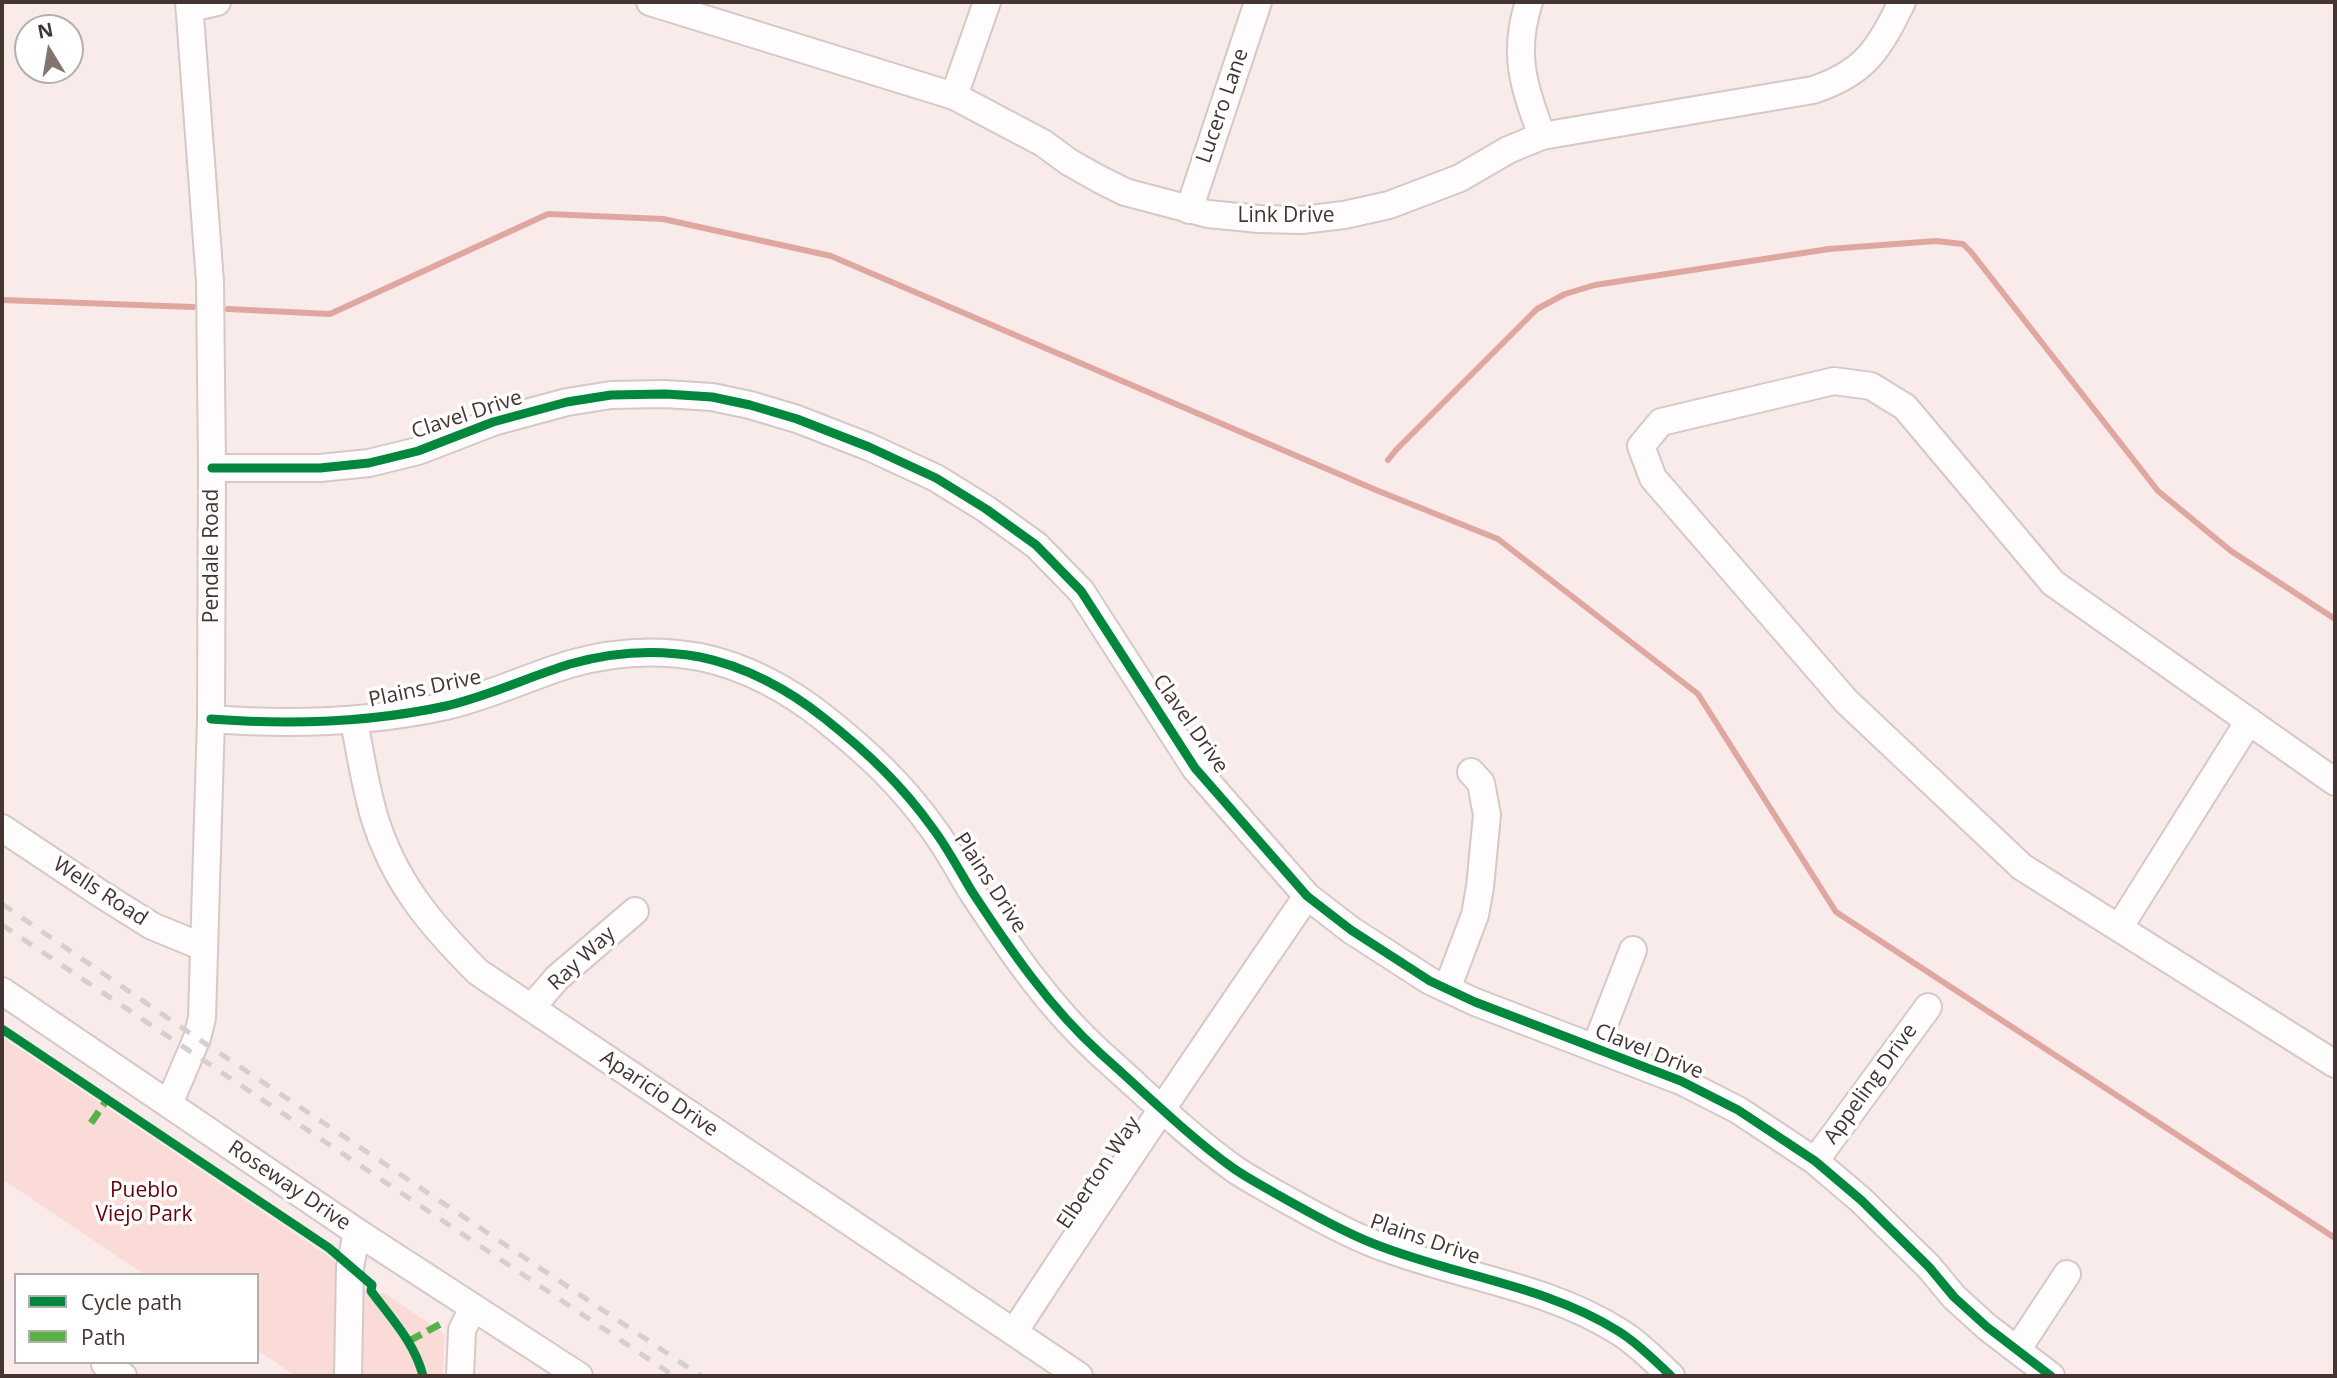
<!DOCTYPE html>
<style>
body{margin:0}
#map{position:relative;width:2337px;height:1378px;overflow:hidden;background:#f9ebe9;font-family:"Open Sans",sans-serif}
canvas{display:block}
.frame{position:absolute;inset:0;border:4px solid #443432;pointer-events:none}
.legend{position:absolute;left:14px;top:1273px;width:245px;height:91px;box-sizing:border-box;background:#fff;border:2px solid #b4aead;margin:0;padding:9px 12px;list-style:none;font-size:21px;color:#443432}
.legend li{display:flex;align-items:center;gap:14px;height:35px}
.legend b{width:35px;border:2px solid #b4aead}
.north{position:absolute;left:14px;top:14px;width:70px;height:70px;box-sizing:border-box;background:#fff;border:2px solid #b4aead;border-radius:50%;rotate:349deg;font-size:19px;font-weight:700;line-height:28px;text-align:center;color:#443432}
.north::after{content:'';display:block;margin:auto;width:24px;height:32px;background:#837472;clip-path:polygon(50% 0,100% 100%,50% 72%,0 100%)}
</style>
<div id="map">
<canvas width="2337" height="1378"></canvas>
<div class="frame"></div>
<ul class="legend">
<li><b style="height:9px;background:#00873e"></b>Cycle path</li>
<li><b style="height:9px;background:#57b246"></b>Path</li>
</ul>
<div class="north">N</div>
</div>
<script>
const ctx = document.querySelector('canvas').getContext('2d');
ctx.lineJoin = 'round';
function fill(path, color) {
  ctx.fillStyle = color;
  ctx.fill(path, 'evenodd');
}
function stroke(path, color, width, dash) {
  ctx.strokeStyle = color;
  ctx.lineWidth = width;
  ctx.lineCap = dash ? 'butt' : 'round';
  ctx.setLineDash(dash || []);
  ctx.stroke(path);
}
function label(font, color, halo, rows, align = 'center') {
  ctx.font = font + ' "Open Sans",sans-serif';
  ctx.lineWidth = 7;
  ctx.setLineDash([]);
  ctx.textBaseline = 'middle';
  ctx.strokeStyle = halo;
  ctx.fillStyle = color;
  for (const [text, x, y, turn = 0] of rows) {
    ctx.save();
    ctx.translate(x, y);
    ctx.rotate((+turn || 0) * Math.PI / 180);
    ctx.textAlign = isNaN(turn) ? turn : align;
    if (halo) ctx.strokeText(text, 0, 0);
    ctx.fillText(text, 0, 0);
    ctx.restore();
  }
}
const green = new Path2D(`
 M2,1037L331,1258L368,1294L384,1293L445,1334L443,1376H296L257,1350V1275H145L2,1179Z`);
const stream = new Path2D(`
 M2,300L193,307
 M228,309L330,314L548,214L663,219L831,256L1376,490L1498,539L1698,694L1836,912L2335,1238
 M1388,460L1396,450L1537,309L1565,294L1595,285L1829,249L1936,241L1963,244L1971,252L2158,491L2231,551L2335,619`);
const minor = new Path2D(`
 M650,2L954,96L1043,143L1069,162L1099,179L1125,192L1208,214L1259,219L1302,220L1344,215L1389,205L1460,178L1508,150L1542,136L1813,90C1865,73 1879,49 1902,2
 M1529,2C1512,54 1524,87 1542,136
 M190,8L217,2
 M954,96L987,2
 M1189,210L1258,2
 M212,468H320L369,463L418,451L493,422L567,402L611,395L665,394L712,397L750,405L797,419L869,447L936,478L986,509L1036,545L1081,591L1195,768L1307,896L1351,930L1430,981L1475,1002L1681,1081L1738,1110L1815,1161L1861,1200L1929,1267L1954,1297L1987,1327L2051,1376
 M211,719C290,725 368,723 446,706C489,696 528,677 570,664C612,652 657,649 700,657C745,666 789,690 824,718C868,753 902,785 934,830C948,849 959,870 971,890C1009,948 1049,1007 1101,1054C1144,1092 1186,1134 1233,1168C1247,1178 1263,1186 1278,1195C1309,1212 1339,1230 1372,1243C1453,1276 1543,1284 1618,1331C1638,1343 1655,1361 1671,1376
 M354,721C360,752 365,785 374,816C394,882 431,925 478,972L1079,1376
 M2335,782L2053,583L1905,407L1871,386L1834,381L1661,422L1641,446L1653,478L1846,701L2022,867L2335,1064
 M2,828L101,894L152,926L203,947
 M2119,928L2249,721
 M1447,989L1475,915L1480,887L1487,815L1481,783L1471,772
 M2,991L357,1232L579,1376
 M531,1008L557,978L635,911
 M1595,1048L1633,950
 M169,1104L197,1038L202,1018L211,719L212,468L210,282L189,2
 M1815,1161L1928,1007
 M1014,1332C1110,1185 1208,1040 1307,896
 M2017,1350L2067,1274
 M105,1364L123,1376
 M348,1376L350,1267L357,1232
 M460,1376L462,1330L473,1308`);
const rail = new Path2D(`
 M2,904L197,1038L701,1376
 M2,925L674,1376`);
const quiet = new Path2D(`
 M91,1123L106,1101
 M409,1341L444,1322`);
const cycleway = new Path2D(`
 M212,468H320L369,463L418,451L493,422L567,402L611,395L665,394L712,397L750,405L797,419L869,447L936,478L986,509L1036,545L1081,591L1195,768L1307,896L1351,930L1430,981L1475,1002L1681,1081L1738,1110L1815,1161L1861,1200L1929,1267L1954,1297L1987,1327L2051,1376
 M211,719C290,725 368,723 446,706C489,696 528,677 570,664C612,652 657,649 700,657C745,666 789,690 824,718C868,753 902,785 934,830C948,849 959,870 971,890C1009,948 1049,1007 1101,1054C1144,1092 1186,1134 1233,1168C1247,1178 1263,1186 1278,1195C1309,1212 1339,1230 1372,1243C1453,1276 1543,1284 1618,1331C1638,1343 1655,1361 1671,1376
 M2,1029L329,1248L372,1285L371,1291C391,1318 415,1343 423,1376`);
const streetNames = [
 ["Lucero Lane",1223,106,-71],
 ["Link Drive",1286,216],
 ["Clavel Drive",467,415,-18],
 ["Pendale Road",212,556,-90],
 ["Plains Drive",425,689,-12],
 ["Clavel Drive",1190,724,55],
 ["Plains Drive",990,883,57],
 ["Wells Road",100,892,33],
 ["Ray Way",582,959,-43],
 ["Clavel Drive",1649,1052,22],
 ["Appeling Drive",1871,1084,-54],
 ["Aparicio Drive",659,1094,34],
 ["Elberton Way",1099,1173,-56],
 ["Roseway Drive",289,1186,34],
 ["Plains Drive",1425,1240,19]
];
const parkNames = [
 ["Pueblo",144,1191],
 ["Viejo Park",144,1215]
];
fill(green, '#fadbd7');
stroke(stream, '#e0a7a1', 6);
stroke(minor, '#d6c8c6', 30);
stroke(minor, '#fefcfc', 26);
stroke(rail, '#d4d0d0', 5, [12, 12]);
stroke(quiet, '#57b246', 7, [14, 7]);
stroke(cycleway, '#00873e', 9);
label('21px', '#443432', '#fff', streetNames);
label('21px', '#600309', '#fff', parkNames);
</script>
